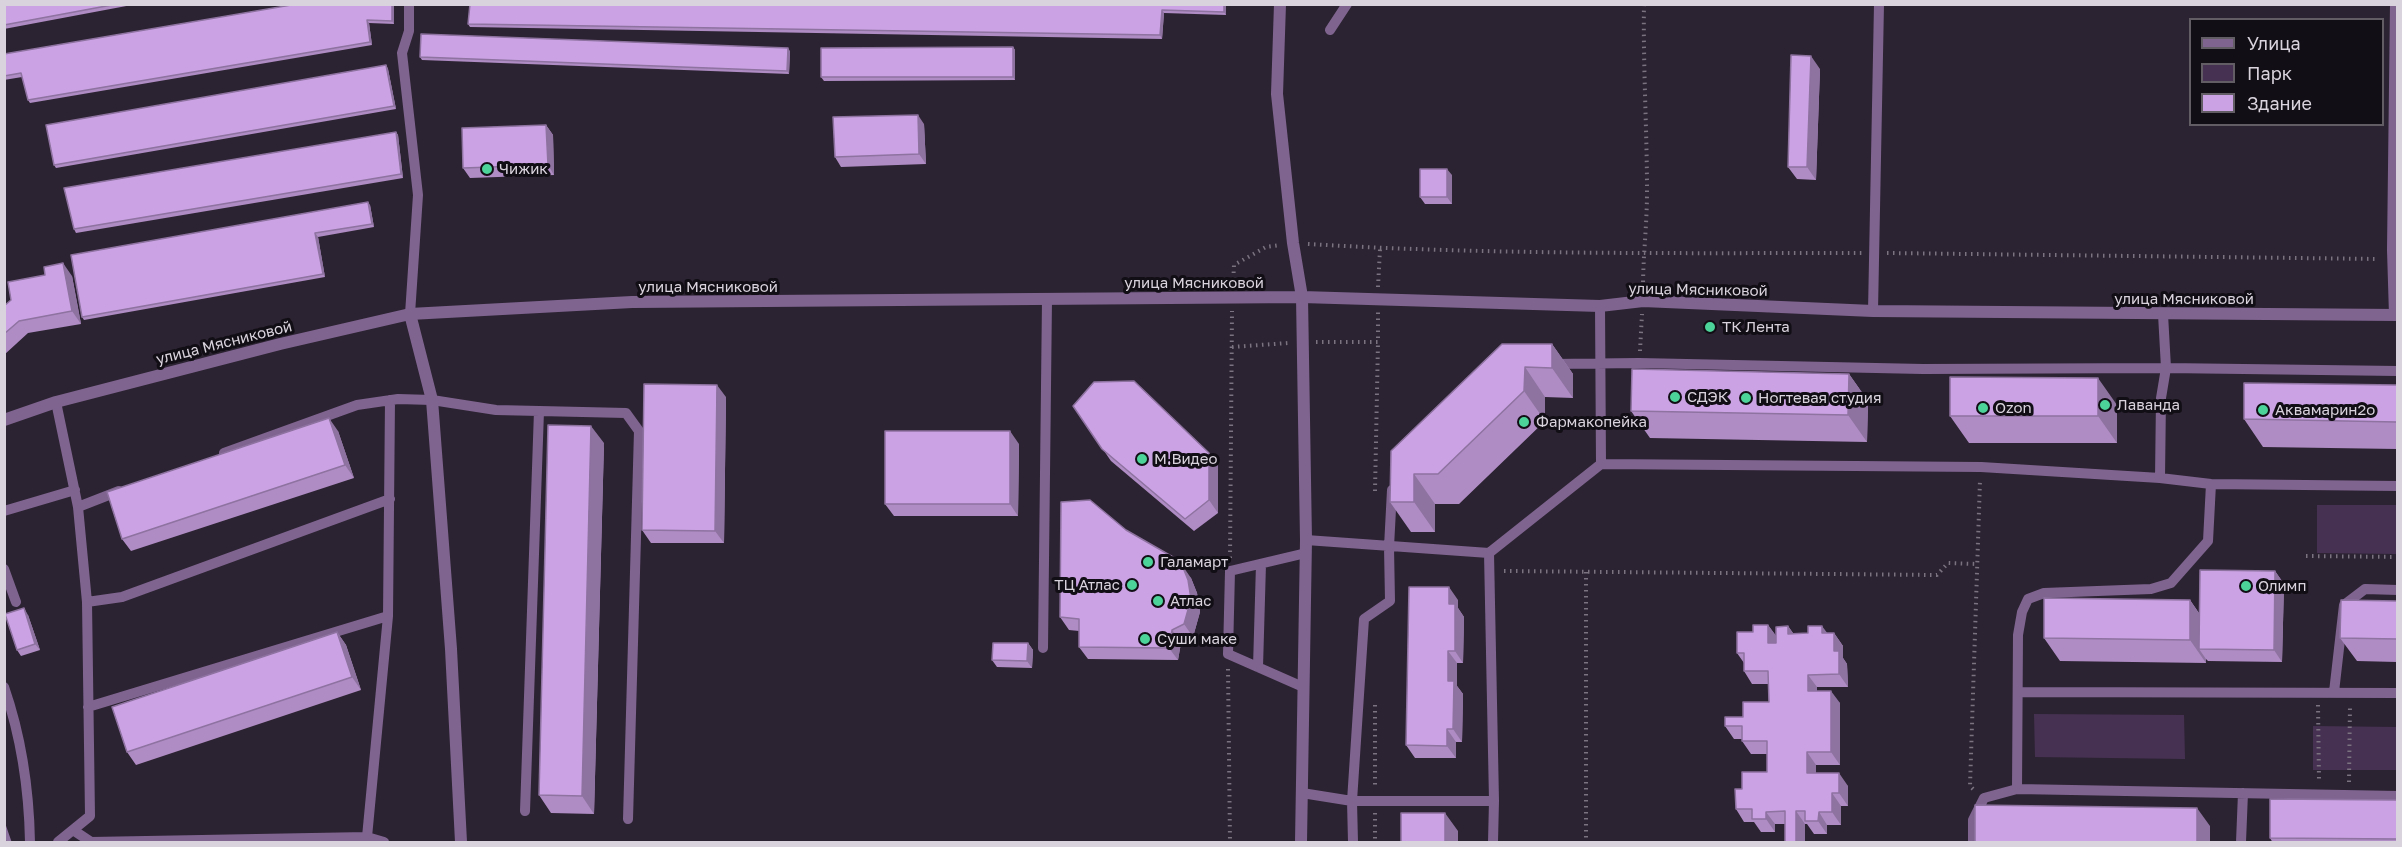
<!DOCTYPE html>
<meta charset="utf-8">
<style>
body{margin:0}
#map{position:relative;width:2402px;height:847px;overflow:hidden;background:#2c2332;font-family:"Golos Text",sans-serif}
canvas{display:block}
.frame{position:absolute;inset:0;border:6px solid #d9d3dd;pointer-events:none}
.legend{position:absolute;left:2189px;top:18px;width:195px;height:108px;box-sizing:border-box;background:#120e15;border:2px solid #625d65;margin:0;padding:8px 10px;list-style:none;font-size:18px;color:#d9d3dd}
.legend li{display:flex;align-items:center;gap:12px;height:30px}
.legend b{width:30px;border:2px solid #625d65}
</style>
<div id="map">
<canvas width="2402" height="847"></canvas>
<div class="frame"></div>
<ul class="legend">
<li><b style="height:8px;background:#7f6490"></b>Улица</li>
<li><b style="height:16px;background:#463152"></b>Парк</li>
<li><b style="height:16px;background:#cba3e4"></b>Здание</li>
</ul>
</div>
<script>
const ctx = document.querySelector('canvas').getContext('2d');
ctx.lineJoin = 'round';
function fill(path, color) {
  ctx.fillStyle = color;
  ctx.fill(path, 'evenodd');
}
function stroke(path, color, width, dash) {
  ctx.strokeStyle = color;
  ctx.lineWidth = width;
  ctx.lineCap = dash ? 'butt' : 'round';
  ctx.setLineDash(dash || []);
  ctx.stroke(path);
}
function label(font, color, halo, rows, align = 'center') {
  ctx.font = font + ' "Golos Text",sans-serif';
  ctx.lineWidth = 6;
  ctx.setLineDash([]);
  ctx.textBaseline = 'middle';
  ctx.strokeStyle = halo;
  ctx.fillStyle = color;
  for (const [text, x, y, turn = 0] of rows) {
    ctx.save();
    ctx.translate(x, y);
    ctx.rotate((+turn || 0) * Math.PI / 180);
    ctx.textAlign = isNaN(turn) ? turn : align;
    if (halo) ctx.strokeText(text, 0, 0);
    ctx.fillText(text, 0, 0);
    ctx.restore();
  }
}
const green = new Path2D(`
 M2317,505H2397V554L2317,553Z
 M2034,714L2184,715L2185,759L2035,757Z
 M2313,726L2397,727V770H2313Z`);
const path = new Path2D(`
 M1308,244C1492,255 1678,253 1862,253
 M1887,253L2378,259
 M1233,285L1234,265L1266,247L1280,245
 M1378,287L1380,249
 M1643,288C1643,256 1647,225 1647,192C1647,130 1643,67 1644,4
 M1316,342H1378V312
 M1232,347L1288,343
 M1640,351L1642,314
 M1375,491L1378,342
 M2306,556L2398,557
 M1230,558L1232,311
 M1504,571L1937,575L1948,563L1977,564
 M1586,572V842
 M1228,669L1230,842
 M1375,705V788
 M2318,705L2319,781
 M2349,782L2350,705
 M1973,789L1970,786L1980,480
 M1375,813V842`);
const service = new Path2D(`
 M409,4V31L402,53L418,195L410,314
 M1330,30L1347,4
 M1600,306L1601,464L1981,467L2160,478
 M1873,311L1879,4
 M2163,314L2166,368L2161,398L2160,478L2211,484L2398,486
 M2394,315L2392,250L2395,4
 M1552,364L1639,363L1923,369L2166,368L2398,371
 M56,402L78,507
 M224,453L357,405L398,399L432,400L496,410L626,413L639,431L628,819
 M2211,484L2208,541L2171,583L2151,589L2044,593L2028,599L2022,612L2018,635L2017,789L2398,796
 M4,511L75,490
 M1306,540L1489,553
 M4,569L16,602
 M87,602L122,597L390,499
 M1043,648L1047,299
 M1258,667L1261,564
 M4,687C21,736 29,790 30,842
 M1303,687L1228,654L1230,571L1306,553
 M2018,692L2398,693
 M2334,692L2344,605L2365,589L2398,590
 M88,707L388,616
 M1302,793L1352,801H1494
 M525,811L539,411
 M73,830L91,842L367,837L384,842
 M367,837L388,616L390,400
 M58,842L90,816L87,602L78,507L119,491
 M1353,842L1352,801L1364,619L1390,601L1389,547L1392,490
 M1493,842L1494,801L1489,553L1601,464
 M1973,842V820L1984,798L2017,789
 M2241,842L2243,793`);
const minor = new Path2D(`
 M410,314L432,400L451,649L461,842`);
const tertiary = new Path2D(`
 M1280,4L1277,94L1293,243L1302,297L1306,540L1301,842
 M4,420L56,402L280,344L410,314L632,302L1302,297L1600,306L1643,301L1873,311L2398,315`);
const wall = new Path2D(`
 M4,4H137L4,29Z
 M297,4H394V24L369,23L372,45L30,103L28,100L22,77L4,80V54Z
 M1226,4V15L1164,13L1162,39L470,27L468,24Z
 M1013,47L1015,50V80L824,81L821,77Z
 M790,51L789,74L422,60L420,57Z
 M386,65L388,69L396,109L56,168L54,165Z
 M1820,69L1816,180L1797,179L1788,167Z
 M924,124L926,164L841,167L835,157Z
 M546,125L553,135L554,175L470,178L463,168Z
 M396,132L398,135L403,178L76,233L74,229Z
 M1452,175V204H1425L1420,197Z
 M370,205L374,227L318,237L325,277L84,320L82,317Z
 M72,276L81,324L28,333L4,355V306Z
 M1552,344L1573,374V398L1545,397V421L1459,504H1435V532H1411L1390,502L1391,451Z
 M1849,374L1868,401L1867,442L1650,438L1631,411Z
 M2397,385V449L2263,447L2244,419Z
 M726,397L724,543H651L642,530Z
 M2117,405V443H1969L1950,416Z
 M1073,406L1218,465V513L1194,531L1111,461Z
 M338,431L354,478L131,551L122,539Z
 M604,443L594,814L551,813L539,795Z
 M1019,444L1018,516H894L885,504Z
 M1126,530L1191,578L1197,593L1200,612L1193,637L1181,643L1178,660L1088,659L1079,647V631L1069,630L1060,617Z
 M2275,571L2284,584L2282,662L2208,661L2206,659V663L2060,661L2044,638L2190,600L2199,613Z
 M1458,600V608L1464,617L1463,663H1457V686L1463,694L1462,742H1456V758H1415L1406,745Z
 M2397,601V662L2357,661L2340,638Z
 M28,615L40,650L21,656L17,650Z
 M1768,625L1776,636L1788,626L1793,633H1834L1843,646V658L1847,664L1848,687H1817V691L1840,703V765H1816V773L1848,786V806H1841V825H1827V834H1814L1807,824H1775V832H1761L1754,822H1744L1736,809L1742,789L1767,772V754H1751L1742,741V739H1734L1725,726L1769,702L1768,684H1752L1744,671V663L1737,653L1753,632Z
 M337,632L346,645L361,690L136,765L127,752Z
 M1028,643L1033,650L1032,668L997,667L992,660Z
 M2397,800V843H2273L2270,838Z`);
const shadedWall = new Path2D(`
 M392,4H394V24L392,21Z
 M1224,4H1226V15L1224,12Z
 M1162,10L1164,13L1162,39L1160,35Z
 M367,20L369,23L372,45L370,42Z
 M1013,47L1015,50V80L1013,77Z
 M788,48L790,51L789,74L787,71Z
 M1811,56L1820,69L1816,180L1807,167Z
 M386,65L388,69L396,109L394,106Z
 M918,115L924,124L926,164L919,154Z
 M546,125L553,135L554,175L548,165Z
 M396,132L398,135L403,178L401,174Z
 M1447,169L1452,175V204L1447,197Z
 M368,202L370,205L374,227L372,224Z
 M315,233L318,237L325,277L323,274Z
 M63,263L72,276L81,324L72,311Z
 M1552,344L1573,374V398L1552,368Z
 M1525,367L1545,397V421L1524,391Z
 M1849,374L1868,401L1867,442L1848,415Z
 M2098,378L2117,405V443L2098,416Z
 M717,385L726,397L724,543L715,531Z
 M329,418L338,431L354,478L345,465Z
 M591,426L604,443L594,814L582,796Z
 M1010,431L1019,444L1018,516L1010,504Z
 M1209,453L1218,465V513L1209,500Z
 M1414,474L1435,504V532L1414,502Z
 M1182,565L1191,578L1197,593L1200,612L1193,637L1184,624Z
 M2275,571L2284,584L2282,662L2274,650Z
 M1449,587L1458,600V608L1464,617L1463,663L1455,651L1449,604Z
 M2190,600L2206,624L2199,649L2206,659V663L2190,640Z
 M24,608L28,615L40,650L35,644Z
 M1768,625L1777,637V656L1768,643Z
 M1788,626L1797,639L1788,634Z
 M1822,626L1831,638L1822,633Z
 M1172,630L1181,643L1178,660L1169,648Z
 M337,632L346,645L361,690L352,677Z
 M1834,633L1843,646V658L1847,664L1848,687L1839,674L1834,651Z
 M1028,643L1033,650L1032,668L1027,661Z
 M1448,651L1457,663V686L1463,694L1462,742L1453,729L1448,681Z
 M1808,675L1817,687V703L1808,691Z
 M1831,691L1840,703V765L1831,752Z
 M1447,729L1456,742V758L1447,746Z
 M1807,752L1816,765V786L1807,773Z
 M1839,773L1848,786V806L1839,793Z
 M1832,793L1841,806V825L1832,812Z
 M2197,808L2210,826V843H2197Z
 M1796,811L1805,824V843H1796Z
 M1766,812L1775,824V832L1766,819Z
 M1819,812L1827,825V834L1818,821Z
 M1445,813L1458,831V843H1445Z
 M4,820L12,843H7L4,835Z`);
const building = new Path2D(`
 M4,4H117L4,25Z
 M297,4H392V21L367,20L370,42L28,100L21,73L4,76V54Z
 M470,4H1224V12L1162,10L1160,35L468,24Z
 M421,34L788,48L787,71L420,57Z
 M1013,47V77H821V48Z
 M1791,55L1811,56L1807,167H1788Z
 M386,65L394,106L54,165L46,125Z
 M918,115L919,154L835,157L833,117Z
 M546,125L548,165L463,168L462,128Z
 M396,132L401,174L74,229L64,188Z
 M1420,169H1447V197H1420Z
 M368,202L372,224L315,233L323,274L82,317L71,255Z
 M63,263L72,311L19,321L4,334V306L11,300L8,282L45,275L44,267Z
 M1502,344H1552V368L1525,367L1524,391L1438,474H1414V502H1390L1391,451Z
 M1632,369L1849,374L1848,415L1631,411Z
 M1950,377L2098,378V416H1950Z
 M1134,381L1209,453V500L1185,519L1102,449L1073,406L1094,382Z
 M2244,383L2397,385V422L2244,419Z
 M644,384L717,385L715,531L642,530Z
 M329,418L345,465L122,539L107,492Z
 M548,425L591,426L582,796L539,795Z
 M885,431H1010V504H885Z
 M1090,500L1126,530L1173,557L1182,565L1188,580L1191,599L1184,624L1172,630L1169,648L1079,647V619L1060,617L1061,502Z
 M2200,570L2275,571L2274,650L2199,649Z
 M1409,587H1449V604H1455V651H1448V681H1454L1453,729H1447V746L1406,745Z
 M2044,598L2190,600V640L2044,638Z
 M2341,600L2397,601V639L2340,638Z
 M24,608L35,644L17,650L5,614Z
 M1753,625H1768V643H1776V627L1788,626V634L1808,633V626H1822V633H1834V651H1839V674L1808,675V691H1831V752H1807V773H1839V793H1832V812H1819L1818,821H1805V811H1796V843H1785V811L1766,812V819H1752V809H1736L1735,789H1742V772H1767V741H1742V726H1725V717H1743V702H1769L1768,671H1744V653H1737V632H1753Z
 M337,632L352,677L127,752L112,707Z
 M993,643H1028L1027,661L992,660Z
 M2270,799L2397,800V839L2270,838Z
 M1975,805L2197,808V843H1975Z
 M1401,813H1445V843H1401Z`);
const markers = [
 [487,169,6,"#4cd39a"],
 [1710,327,6,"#4cd39a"],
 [1675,397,6,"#4cd39a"],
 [1746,398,6,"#4cd39a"],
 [2105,405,6,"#4cd39a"],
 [1983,408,6,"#4cd39a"],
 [2263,410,6,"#4cd39a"],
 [1524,422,6,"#4cd39a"],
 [1142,459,6,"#4cd39a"],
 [1148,562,6,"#4cd39a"],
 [1132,585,6,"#4cd39a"],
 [2246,586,6,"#4cd39a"],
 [1158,601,6,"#4cd39a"],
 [1145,639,6,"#4cd39a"]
];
const poiNames = [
 ["Чижик",499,169],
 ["ТК Лента",1722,327],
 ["СДЭК",1687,397],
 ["Ногтевая студия",1758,398],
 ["Лаванда",2117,405],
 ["Ozon",1995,408],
 ["Аквамарин2о",2275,410],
 ["Фармакопейка",1536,422],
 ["М.Видео",1154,459],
 ["Галамарт",1160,562],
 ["ТЦ Атлас",1120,585,"right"],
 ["Олимп",2258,586],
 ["Атлас",1170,601],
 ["Суши маке",1157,639]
];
const streetNames = [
 ["улица Мясниковой",1194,283],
 ["улица Мясниковой",708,287],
 ["улица Мясниковой",1698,290,1],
 ["улица Мясниковой",2184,299],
 ["улица Мясниковой",224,343,-14]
];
fill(green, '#463152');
stroke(path, '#7b7380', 4, [1.5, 4.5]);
stroke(service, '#7f6490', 10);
stroke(minor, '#7f6490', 12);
stroke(tertiary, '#7f6490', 12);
fill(wall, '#af8cc4');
fill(shadedWall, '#8e72a0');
fill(building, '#cba3e4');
stroke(building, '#8e72a0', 1.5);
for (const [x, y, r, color] of markers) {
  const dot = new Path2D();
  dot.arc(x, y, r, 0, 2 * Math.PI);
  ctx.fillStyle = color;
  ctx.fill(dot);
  stroke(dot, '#120e15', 2);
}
label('15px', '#d9d3dd', '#120e15', poiNames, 'left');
label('15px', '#d9d3dd', '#120e15', streetNames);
</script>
